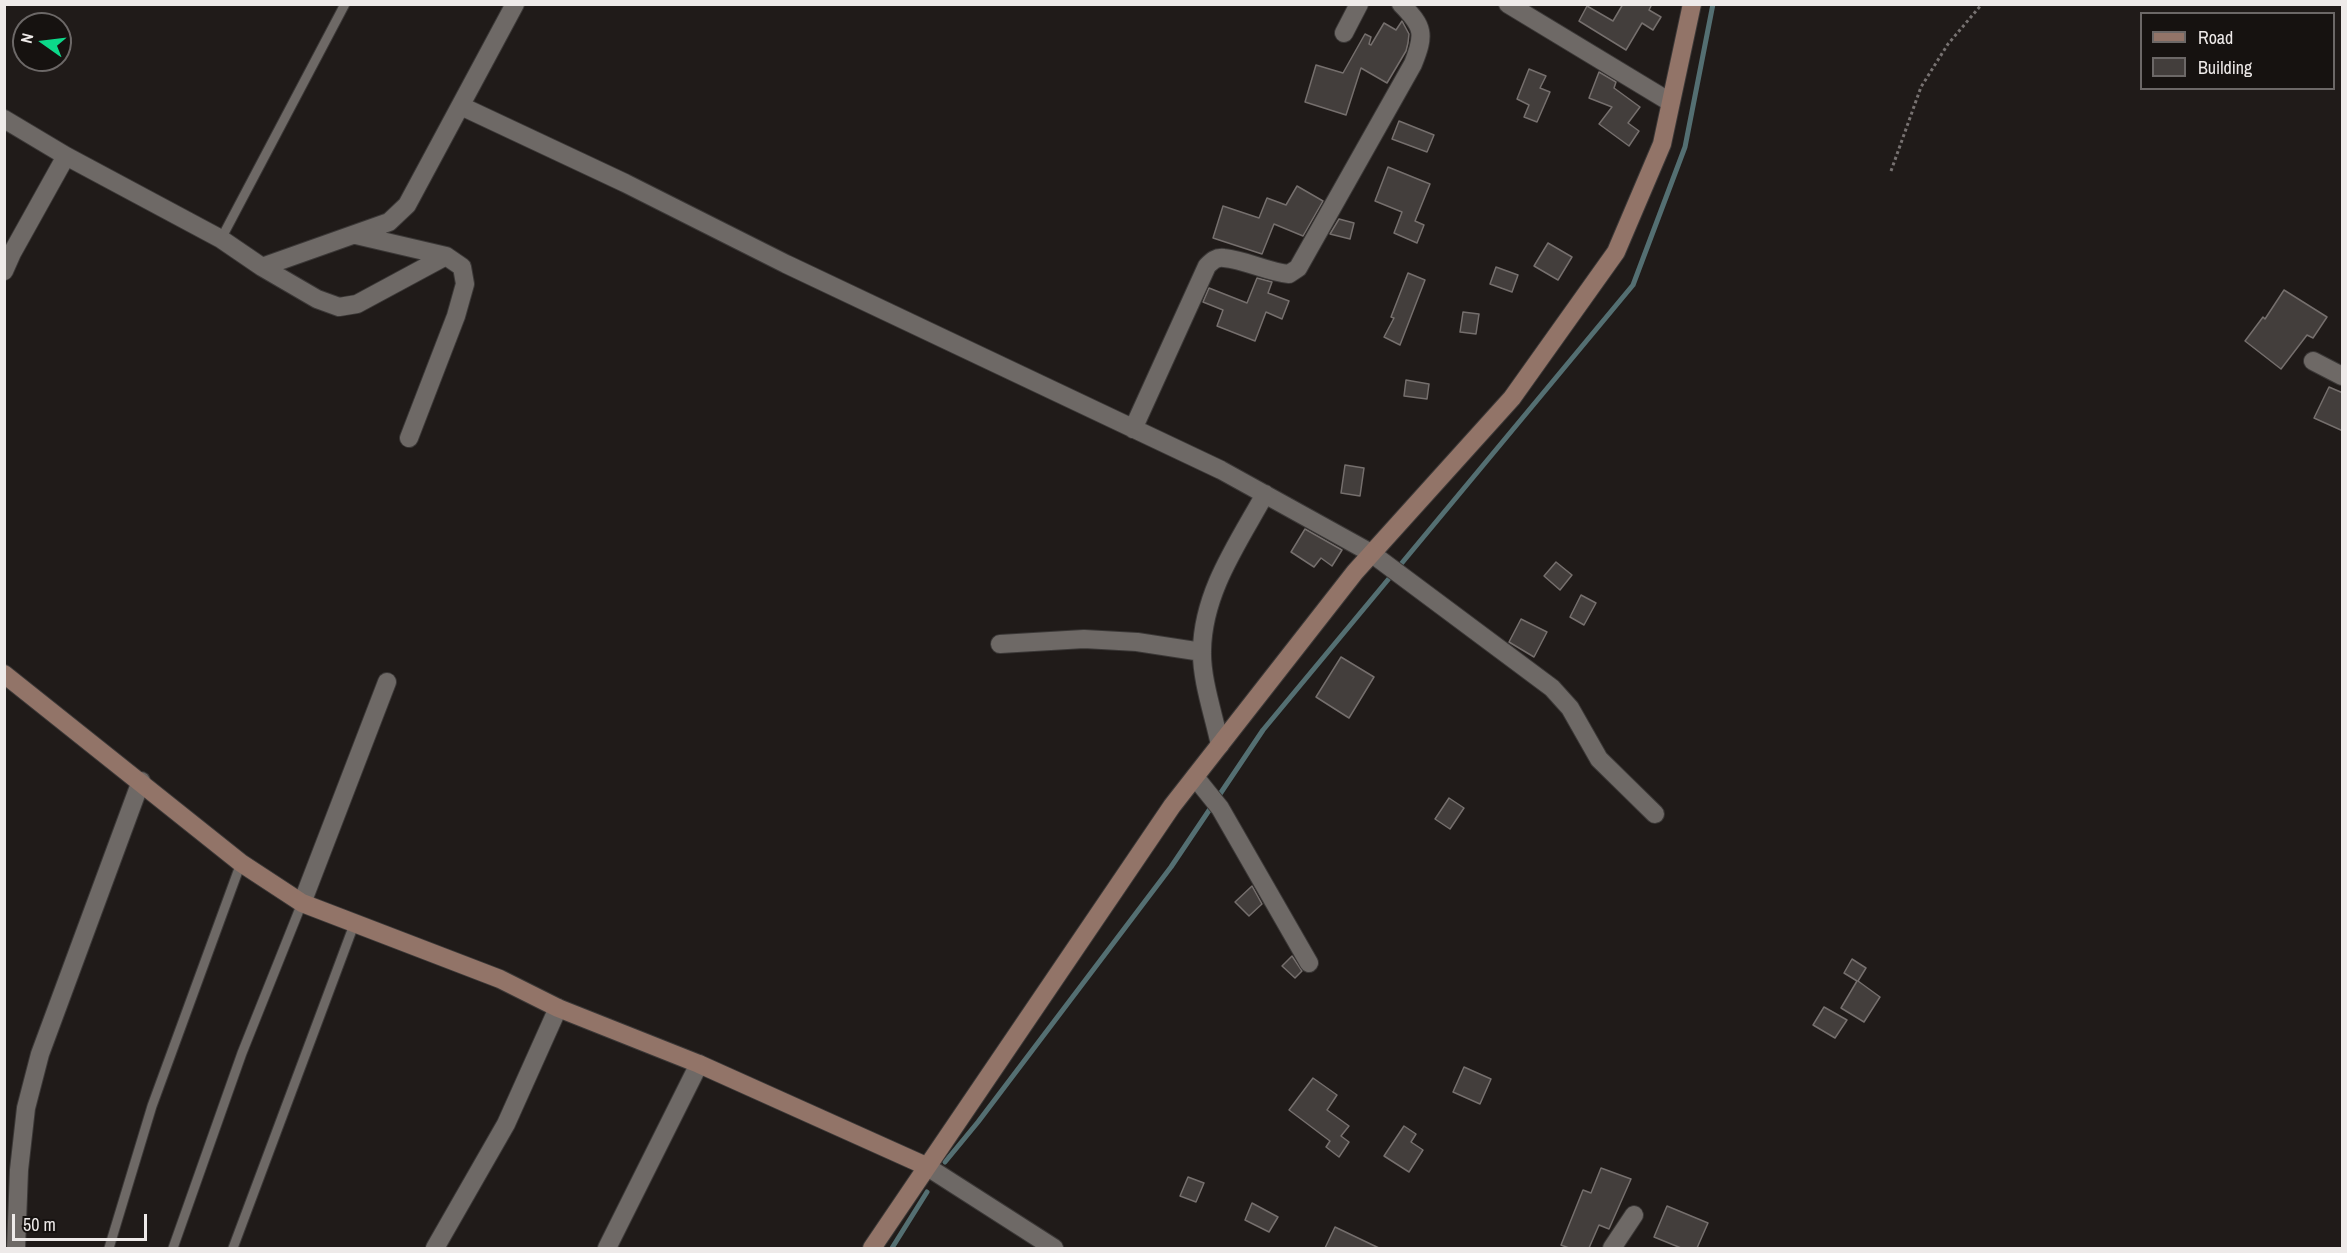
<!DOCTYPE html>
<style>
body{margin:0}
#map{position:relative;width:2347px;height:1253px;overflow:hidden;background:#201b19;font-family:"Archivo Narrow",sans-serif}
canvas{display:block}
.frame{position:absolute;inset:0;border:6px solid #eeeae9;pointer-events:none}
.legend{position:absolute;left:2140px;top:12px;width:195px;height:78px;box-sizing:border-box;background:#161210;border:2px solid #6c6867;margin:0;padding:8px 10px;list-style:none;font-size:18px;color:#eeeae9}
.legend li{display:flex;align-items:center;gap:12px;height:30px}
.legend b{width:30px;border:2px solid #6c6867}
.north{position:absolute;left:12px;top:12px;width:60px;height:60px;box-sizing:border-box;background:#161210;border:2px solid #6c6867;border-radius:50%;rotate:284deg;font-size:16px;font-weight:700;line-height:24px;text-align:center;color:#eeeae9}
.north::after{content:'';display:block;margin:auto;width:21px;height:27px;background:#0cd98a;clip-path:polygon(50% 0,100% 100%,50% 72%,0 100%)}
.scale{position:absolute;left:12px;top:1214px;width:135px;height:27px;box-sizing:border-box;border:3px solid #eeeae9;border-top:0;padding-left:8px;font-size:18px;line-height:21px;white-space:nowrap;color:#eeeae9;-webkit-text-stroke:4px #161210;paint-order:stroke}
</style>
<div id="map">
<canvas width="2347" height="1253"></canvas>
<div class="frame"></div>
<ul class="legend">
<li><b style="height:8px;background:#927468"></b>Road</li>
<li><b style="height:16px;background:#433e3c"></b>Building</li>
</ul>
<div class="north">N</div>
<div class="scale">50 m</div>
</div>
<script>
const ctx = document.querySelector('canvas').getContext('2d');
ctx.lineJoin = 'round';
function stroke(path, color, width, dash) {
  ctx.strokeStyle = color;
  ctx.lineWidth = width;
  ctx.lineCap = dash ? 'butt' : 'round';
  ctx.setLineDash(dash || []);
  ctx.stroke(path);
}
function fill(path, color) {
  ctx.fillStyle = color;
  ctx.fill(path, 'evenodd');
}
const stream = new Path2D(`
 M945,1162L978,1122L1171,867L1263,730L1633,285L1685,147L1713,4
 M892,1248L927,1192`);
const building = new Path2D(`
 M1623,4H1652L1649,10L1661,17L1653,30L1642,23L1626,50L1579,21L1587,6L1613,21Z
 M1402,21L1409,34L1408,43L1406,51L1387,83L1361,68L1346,115L1305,102L1316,65L1343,73L1365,34L1371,37L1369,44L1371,45L1384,23L1396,30Z
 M1529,69L1546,76L1540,88L1550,92L1537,122L1524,117L1529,105L1517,99Z
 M1599,72L1616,82L1614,88L1640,107L1628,123L1639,131L1629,146L1599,124L1612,107L1589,98Z
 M1399,121L1434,135L1427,152L1392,139Z
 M1388,167L1430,184L1415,221L1424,225L1417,243L1394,233L1402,212L1375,201Z
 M1297,186L1323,201L1303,236L1274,224L1262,254L1213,238L1223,206L1259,218L1267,198L1286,205Z
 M1339,219L1354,223L1350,239L1330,234Z
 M1548,243L1572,257L1558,280L1534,266Z
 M1496,267L1518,275L1512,292L1490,284Z
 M1408,273L1425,280L1400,345L1384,337L1394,318L1391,317Z
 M1257,278L1272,282L1268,293L1289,301L1282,319L1266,312L1255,341L1217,326L1223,310L1203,302L1209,288L1247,303Z
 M2284,290L2327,317L2313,338L2307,335L2281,369L2245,341L2263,317L2265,319Z
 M1463,312L1479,314L1476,334L1460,332Z
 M1406,380L1429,384L1427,399L1404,396Z
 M2329,387L2343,393V431L2314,418Z
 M1345,465L1364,468L1360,496L1341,493Z
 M1305,529L1342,550L1332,566L1321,558L1314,567L1291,552Z
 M1556,562L1572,575L1560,590L1544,576Z
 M1581,595L1596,603L1584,625L1570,617Z
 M1521,619L1547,632L1534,657L1509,642Z
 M1341,657L1374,677L1349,718L1316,697Z
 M1449,798L1464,808L1450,829L1435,819Z
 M1252,886L1262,904L1249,916L1235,902Z
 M1292,956L1302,971L1295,978L1282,966Z
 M1852,959L1866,968L1858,981L1880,997L1864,1022L1841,1008L1857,981L1844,973Z
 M1824,1007L1847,1020L1835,1038L1813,1025Z
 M1464,1067L1491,1079L1480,1104L1453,1092Z
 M1313,1078L1337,1095L1327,1110L1349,1126L1341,1136L1349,1142L1339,1157L1326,1147L1330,1141L1289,1110Z
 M1404,1126L1416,1134L1411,1142L1423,1150L1409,1172L1384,1156Z
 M1601,1168L1631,1179L1609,1229L1599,1225L1589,1248H1569L1561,1245L1583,1190L1591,1193Z
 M1188,1177L1204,1183L1196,1202L1180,1196Z
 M1252,1203L1278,1217L1269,1232L1245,1220Z
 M1667,1206L1708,1223L1697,1248H1681L1654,1237Z
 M1335,1227L1379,1248H1325Z`);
const path = new Path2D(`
 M1891,171L1921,87L1948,44L1982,4`);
const lane = new Path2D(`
 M221,239L345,4
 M109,1248L152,1106L241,863
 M173,1248L242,1053L302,903
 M233,1248L355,922`);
const street = new Path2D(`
 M1508,4L1670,102
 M1344,33L1359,4
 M461,106L625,183L786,264L1221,470L1371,553L1552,688L1570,708L1599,759L1655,814
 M4,119L66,156L221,239L262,267L317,299L339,307L357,304L446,256
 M356,235L446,256L462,267L465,284L456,316L409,438
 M262,267L389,222L407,205L515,4
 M4,271L12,253L66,156
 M2313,361L2342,376
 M1133,429L1207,266C1212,261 1216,257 1224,258C1246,260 1267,272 1289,274L1298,268L1413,64C1425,34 1424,27 1401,4
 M1000,644L1084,639L1137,642L1202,652
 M1220,745C1214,716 1201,679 1202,650C1203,592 1238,543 1265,494
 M1195,777L1220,808L1309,963
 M302,903L387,682
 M926,1166L1054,1248
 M16,1248L19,1170L26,1108L40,1054L141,781
 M435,1248L506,1124L558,1008
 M607,1248L699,1064
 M1612,1248L1634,1215`);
const secondary = new Path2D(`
 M4,674L241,863L302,903L500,979L558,1008L699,1064L926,1166
 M872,1248L1172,806L1355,572L1512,398L1616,252L1662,144L1692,4`);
stroke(stream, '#546f72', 5);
fill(building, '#433e3c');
stroke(building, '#756f6d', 1.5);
stroke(lane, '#3b3837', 11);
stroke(street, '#3b3837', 20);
stroke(secondary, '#3b3837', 20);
stroke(path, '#777271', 3, [3, 3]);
stroke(lane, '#6e6966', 9);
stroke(street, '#6e6966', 18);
stroke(secondary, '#927468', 18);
</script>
